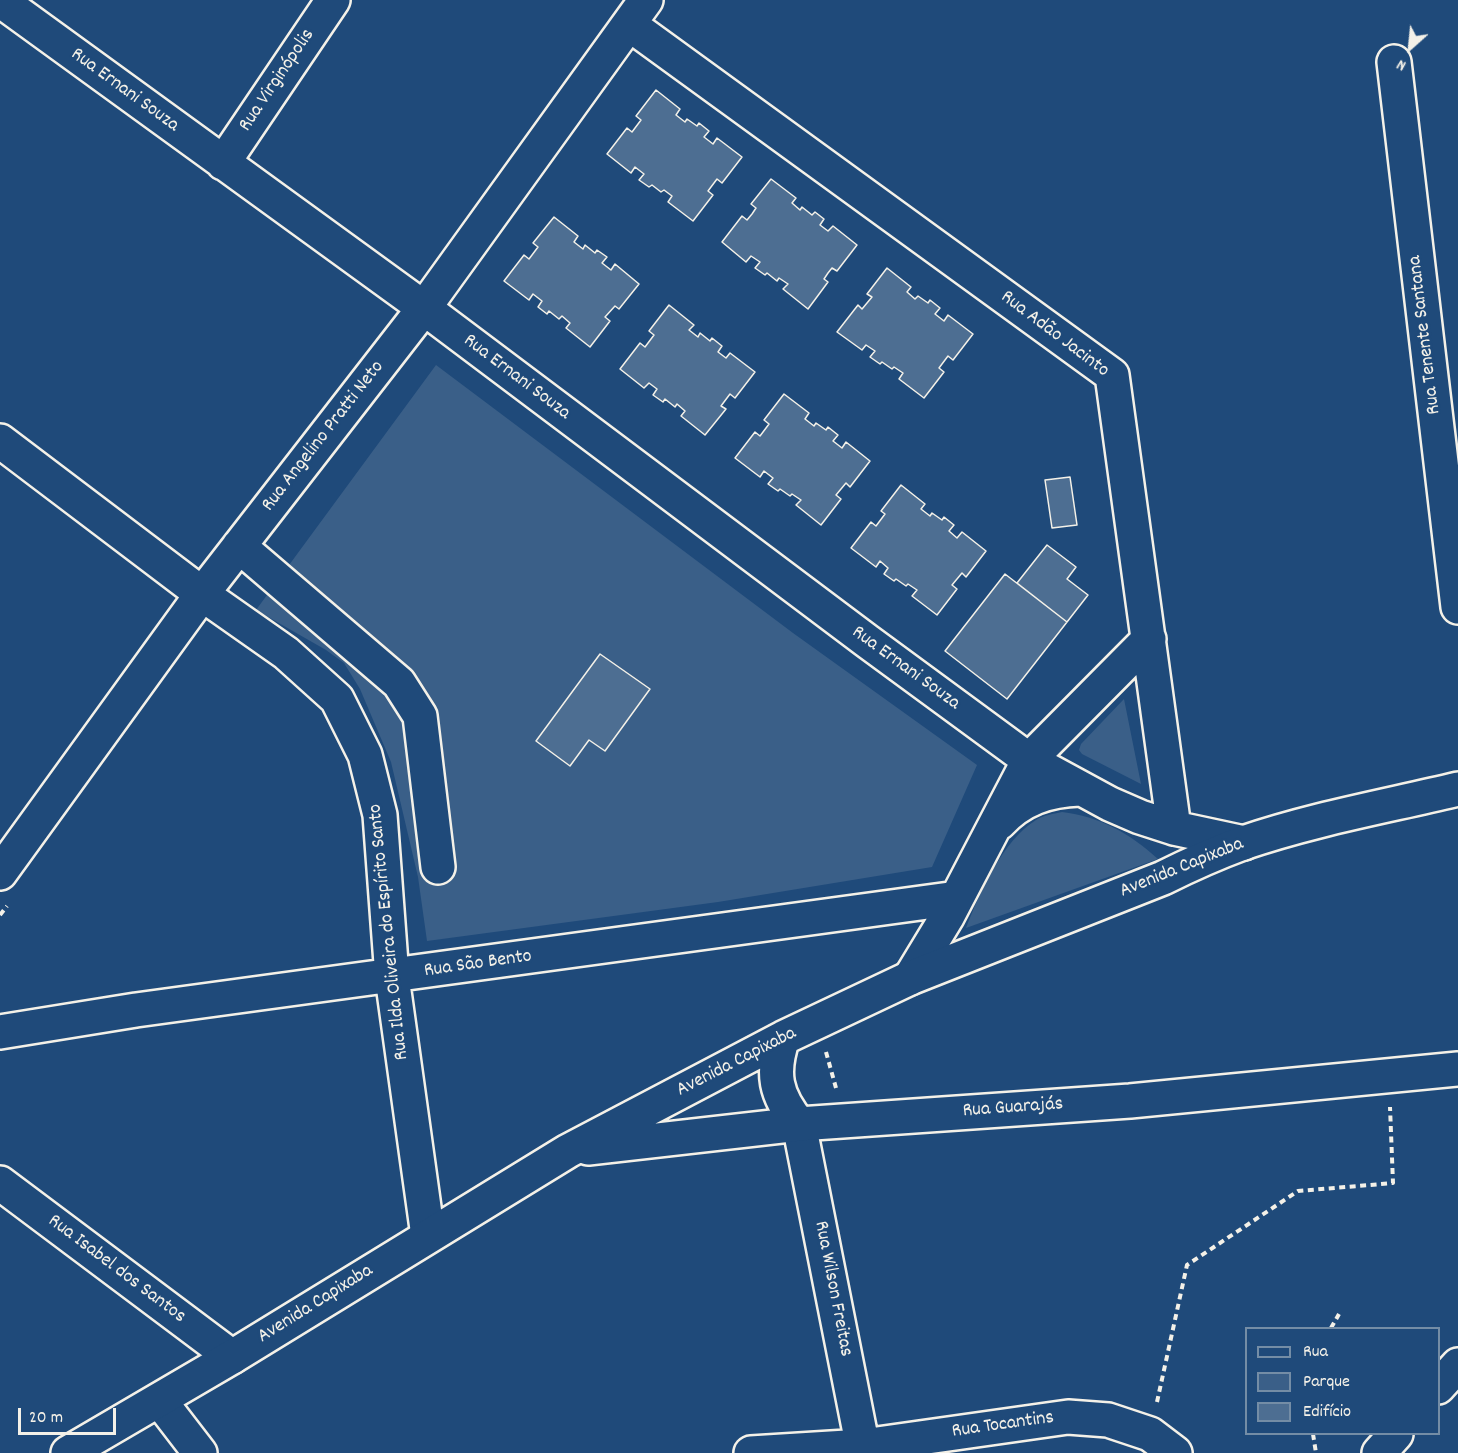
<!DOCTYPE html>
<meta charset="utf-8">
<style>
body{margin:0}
#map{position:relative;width:1458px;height:1453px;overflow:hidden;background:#1f4a7a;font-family:Dekko,sans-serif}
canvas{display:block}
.legend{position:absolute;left:1245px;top:1327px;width:195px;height:108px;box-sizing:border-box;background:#1f4a7a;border:2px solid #748da6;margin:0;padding:8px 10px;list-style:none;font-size:18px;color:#f4f1e8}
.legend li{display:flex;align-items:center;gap:12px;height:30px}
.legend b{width:30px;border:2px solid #748da6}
.north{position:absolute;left:1380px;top:18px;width:60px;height:60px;-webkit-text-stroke:4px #1f4a7a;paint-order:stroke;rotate:207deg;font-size:16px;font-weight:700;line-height:24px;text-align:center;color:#f4f1e8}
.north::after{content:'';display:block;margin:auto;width:21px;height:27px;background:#f4f1e8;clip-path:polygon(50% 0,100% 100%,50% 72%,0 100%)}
.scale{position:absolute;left:18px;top:1408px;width:98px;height:27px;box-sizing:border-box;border:3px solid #f4f1e8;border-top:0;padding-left:8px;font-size:18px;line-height:21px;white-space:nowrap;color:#f4f1e8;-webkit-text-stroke:4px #1f4a7a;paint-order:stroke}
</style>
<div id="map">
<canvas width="1458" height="1453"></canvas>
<ul class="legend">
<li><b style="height:8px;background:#1f4a7a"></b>Rua</li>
<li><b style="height:16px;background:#3a5f88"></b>Parque</li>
<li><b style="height:16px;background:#4d6e92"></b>Edifício</li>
</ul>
<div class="north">N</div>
<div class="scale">20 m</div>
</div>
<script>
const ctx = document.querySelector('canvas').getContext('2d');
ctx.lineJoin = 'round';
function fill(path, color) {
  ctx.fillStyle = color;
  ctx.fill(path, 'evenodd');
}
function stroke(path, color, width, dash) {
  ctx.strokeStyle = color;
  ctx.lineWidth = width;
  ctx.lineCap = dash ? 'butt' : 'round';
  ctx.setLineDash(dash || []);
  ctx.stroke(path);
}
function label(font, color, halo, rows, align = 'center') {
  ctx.font = font + ' Dekko,sans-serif';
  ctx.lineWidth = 5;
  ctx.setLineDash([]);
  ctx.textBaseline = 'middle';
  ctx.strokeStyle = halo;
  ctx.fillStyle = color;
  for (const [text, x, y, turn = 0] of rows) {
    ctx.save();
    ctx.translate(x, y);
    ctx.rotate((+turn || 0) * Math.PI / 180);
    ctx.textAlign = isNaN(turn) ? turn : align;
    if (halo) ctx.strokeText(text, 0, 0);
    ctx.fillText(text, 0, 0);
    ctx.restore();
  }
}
const green = new Path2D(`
 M436,365L793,633L977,765L932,867L718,902L427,941L418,877L391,762L360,689L344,663L326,650L256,610Z
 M1124,699L1141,784L1082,754L1079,750L1081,744Z
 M1062,812C1099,816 1131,834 1158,859L966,928C979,894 1003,840 1036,820C1044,815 1053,814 1062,812Z`);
const building = new Path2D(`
 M656,90L680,109L676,115L685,122L687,119L697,126L699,123L709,131L704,137L713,144L717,138L742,157L722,183L717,179L708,191L713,195L693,221L668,202L672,196L664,190L661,192L652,185L649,187L639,180L644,174L635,167L631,173L607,154L627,128L632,132L641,120L636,116Z
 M771,179L796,198L792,203L800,210L802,207L812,215L815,212L824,219L820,225L828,231L833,226L857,245L837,271L832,268L828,273L824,279L828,282L808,309L783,289L788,284L779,278L777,281L767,273L765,275L755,268L760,262L751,256L746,262L722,242L742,216L747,220L752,214L756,208L751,204Z
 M554,217L578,236L574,242L583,249L585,245L595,253L597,250L607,257L602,263L611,270L615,264L639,284L619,309L615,306L605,317L610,321L590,347L566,328L570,323L562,316L559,319L549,311L547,314L538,307L542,301L533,294L529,300L504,281L524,255L529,259L538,247L533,243Z
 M887,268L911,287L907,292L915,299L918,296L928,303L930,300L940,308L935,314L944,321L948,315L973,334L953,360L948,356L939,368L944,372L924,398L899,379L903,373L894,367L892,369L882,362L880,364L870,357L875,351L866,345L862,350L837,332L858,305L862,309L872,297L867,294Z
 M669,305L694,325L689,330L698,337L700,333L710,341L712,338L722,346L718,352L726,358L730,353L755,372L735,398L730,394L721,406L726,409L705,435L681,416L685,411L677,404L675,407L665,399L663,402L653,395L657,389L649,383L644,388L620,369L640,343L645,347L654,335L649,331Z
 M784,394L809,413L805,419L814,426L816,423L826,430L828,427L838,435L833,441L842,448L846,442L870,461L850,487L846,483L836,495L841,499L821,525L796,505L801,500L792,494L790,496L780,489L778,491L768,484L773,478L764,471L760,477L735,458L755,432L760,436L769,424L764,420Z
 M1070,477L1077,525L1052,528L1045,480Z
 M901,485L925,504L921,509L930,516L932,513L942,520L944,517L954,525L949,531L957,538L962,532L986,551L966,577L962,573L952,585L957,589L937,615L912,596L917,590L908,584L906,586L896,579L894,581L884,574L888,568L880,561L876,567L851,548L871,522L876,526L885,514L881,511Z
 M1047,545L1076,567L1067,579L1088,595L1067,622L1017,583Z
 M1005,574L1067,622L1007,699L945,651Z
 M600,654L650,689L605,751L589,740L570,766L536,741Z`);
const path = new Path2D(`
 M0,915L7,906
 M826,1052L836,1088
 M1331,1328L1339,1314
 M1157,1402L1187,1265L1298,1191L1393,1183L1390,1107
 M1313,1434L1316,1453`);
const minor = new Path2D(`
 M0,0L424,308L867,641L1029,760L1110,804L1140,817L1174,828L1244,843
 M629,24L1112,375L1174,828
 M1394,62L1458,607
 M223,163L333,0
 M0,441L202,594L286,653L337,699L365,755L380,815L392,977L428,1236
 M239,546L399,683L420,716L438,867
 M999,823C1021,799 1048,790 1080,789
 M0,873L202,594L424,308L646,0
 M910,978L947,917L1029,760L1149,639
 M0,1032L136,1010L957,898
 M799,1124L864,1453
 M0,1183L232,1357
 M1438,1387L1458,1365
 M160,1401L200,1453
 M751,1453L863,1446L1068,1417L1108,1420L1150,1434L1175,1453
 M1379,1453L1396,1434`);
const major = new Path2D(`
 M783,1038C771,1073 775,1095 799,1124
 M588,1148L799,1124L1130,1101L1458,1069
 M68,1453L232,1357L568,1151L783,1038L910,978L1163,878C1189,865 1216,853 1243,843C1313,819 1387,806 1458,789`);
const streetNames = [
 ["Rua Virginópolis",278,81,-56],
 ["Rua Ernani Souza",124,91,36],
 ["Rua Adão Jacinto",1054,335,37],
 ["Rua Tenente Santana",1426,335,-97],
 ["Rua Ernani Souza",516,378,37],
 ["Rua Angelino Pratti Neto",324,437,-52],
 ["Rua Ernani Souza",905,669,36],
 ["Avenida Capixaba",1182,869,-22],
 ["Rua Ilda Oliveira do Espírito Santo",390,932,-96],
 ["Rua São Bento",478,965,-8],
 ["Avenida Capixaba",737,1063,-27],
 ["Rua Guarajás",1013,1109,-4],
 ["Rua Isabel dos Santos",116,1270,37],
 ["Rua Wilson Freitas",832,1289,79],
 ["Avenida Capixaba",316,1305,-32],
 ["Rua Tocantins",1003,1426,-8]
];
fill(green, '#3a5f88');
fill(building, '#4d6e92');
stroke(building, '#f4f1e8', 1.5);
stroke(minor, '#f4f1e8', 38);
stroke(major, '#f4f1e8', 38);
stroke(path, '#f4f1e8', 4, [6, 4.5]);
stroke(minor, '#1f4a7a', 33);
stroke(major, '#1f4a7a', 33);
label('20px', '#f4f1e8', '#1f4a7a', streetNames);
</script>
